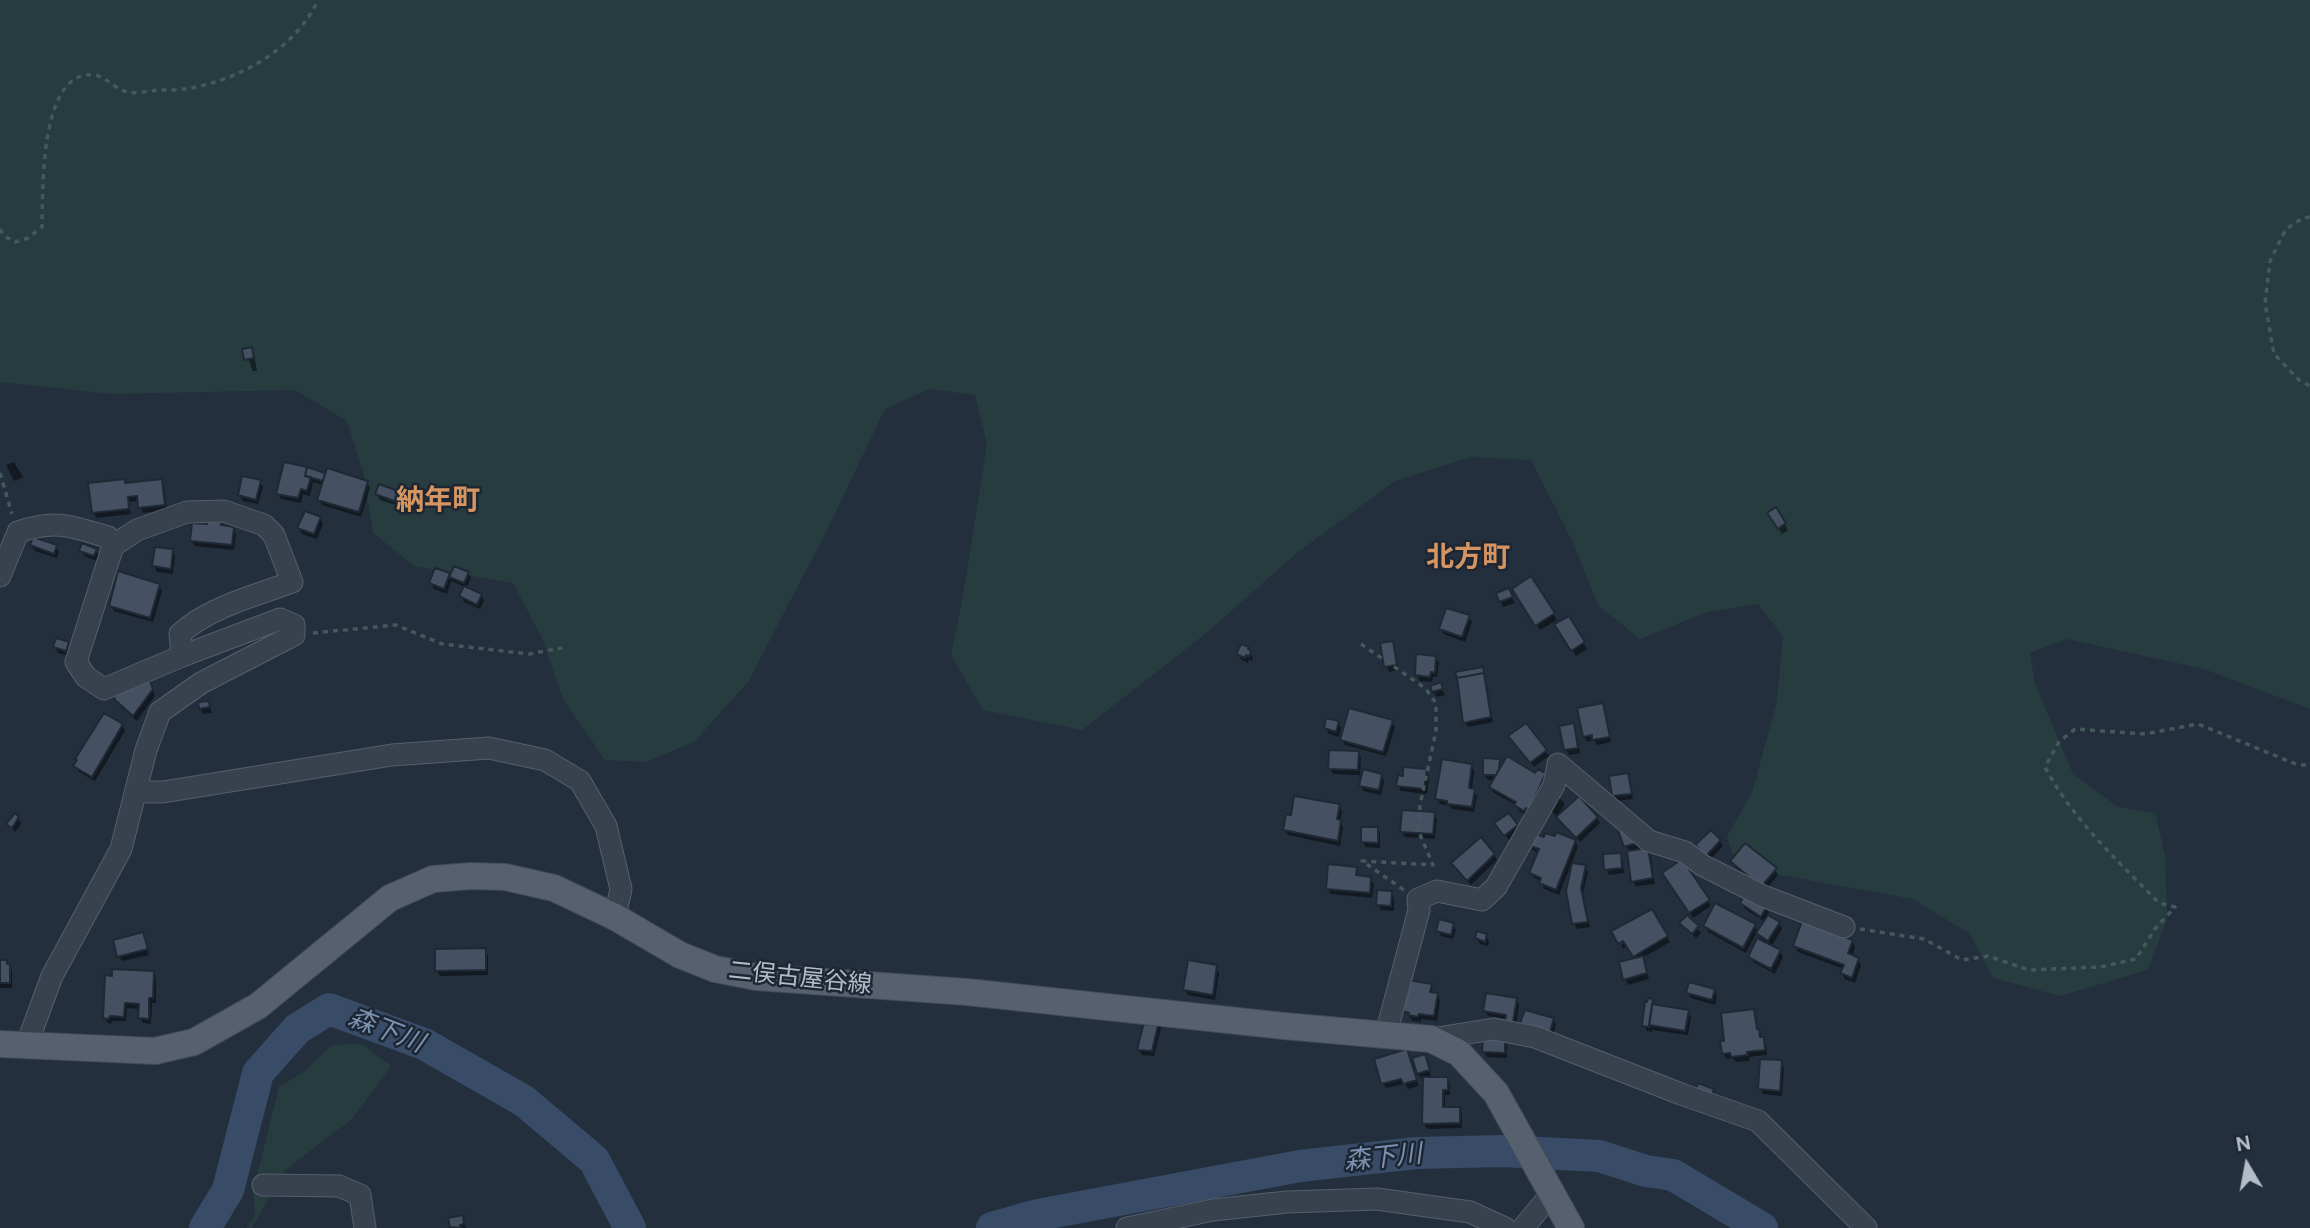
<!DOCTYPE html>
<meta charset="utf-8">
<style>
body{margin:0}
#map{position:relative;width:2310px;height:1228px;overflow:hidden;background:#242f3e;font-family:Figtree,sans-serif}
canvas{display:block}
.north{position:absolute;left:2212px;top:1130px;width:70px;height:70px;-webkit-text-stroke:5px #1d2633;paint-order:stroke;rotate:350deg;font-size:19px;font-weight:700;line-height:28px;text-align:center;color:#b4bcc9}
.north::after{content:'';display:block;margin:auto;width:24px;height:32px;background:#b4bcc9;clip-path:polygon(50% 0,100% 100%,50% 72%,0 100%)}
</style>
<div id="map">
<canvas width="2310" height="1228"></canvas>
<div class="north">N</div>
</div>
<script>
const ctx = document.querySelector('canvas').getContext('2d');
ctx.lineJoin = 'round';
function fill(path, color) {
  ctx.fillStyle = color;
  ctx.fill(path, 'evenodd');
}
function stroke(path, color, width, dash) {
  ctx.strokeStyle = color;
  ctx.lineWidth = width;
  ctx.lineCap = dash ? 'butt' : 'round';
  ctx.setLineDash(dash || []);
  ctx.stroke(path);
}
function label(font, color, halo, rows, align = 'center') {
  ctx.font = font + ' Figtree,"Noto Sans JP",sans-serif';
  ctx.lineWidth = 5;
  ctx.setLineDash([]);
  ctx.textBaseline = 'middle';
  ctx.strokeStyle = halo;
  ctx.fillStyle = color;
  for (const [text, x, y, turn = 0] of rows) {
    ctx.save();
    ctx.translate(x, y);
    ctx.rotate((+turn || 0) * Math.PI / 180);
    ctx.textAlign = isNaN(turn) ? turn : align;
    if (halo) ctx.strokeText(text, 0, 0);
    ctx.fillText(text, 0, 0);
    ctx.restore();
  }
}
const green = new Path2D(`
 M0,0H2310V709L2204,669L2067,639L2030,653L2035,684L2073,774L2118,807L2155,813L2165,855L2167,919L2148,970L2060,996L1993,978L1970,934L1913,899L1736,867L1727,836L1752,793L1777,701L1783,636L1758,604L1707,612L1640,639L1598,605L1572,541L1531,460L1471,457L1395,481L1298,552L1204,635L1082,730L983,710L951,655L963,596L987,444L975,395L930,389L885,409L825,534L748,682L694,742L645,762L605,760L563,699L542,638L513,583L414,566L373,533L364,475L347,421L295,390L112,394L0,382Z
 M345,1044H362L391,1066L352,1119L284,1171L252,1228H246L255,1216L253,1192L279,1087L305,1071L331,1046Z`);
const shadow = new Path2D(`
 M251,349L254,355L257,371H253L245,351Z
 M14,462L23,477L14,481L6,465Z
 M285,465L327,476L367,482L370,488L361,517L322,505L319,499L324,485L313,482L310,496L303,494L301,503L281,499L278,493Z
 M161,480L164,486L167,510L143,513L139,501L129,502L131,514L97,518L93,513L126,485Z
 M260,482L263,487L258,504L243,501L239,495Z
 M377,494L410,497L414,503L411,510L380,500Z
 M1776,509L1788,530L1782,534L1770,513Z
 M320,518L323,524L317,539L302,534L299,528Z
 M233,528L236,534L234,550L195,546L191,540Z
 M31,545L56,546L59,552L57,558L35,551Z
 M81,550L96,551L99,556L97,561L84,556Z
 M172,551L175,556L173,574L157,572L154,566Z
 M436,570L452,576L468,573L471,578L466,589L481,595L484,601L480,609L464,602L461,596L465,587L451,581L447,594L434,589L431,583Z
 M1531,578L1557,620L1540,630L1515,590Z
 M159,585L162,591L153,622L114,611L111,605Z
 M1511,595L1515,603L1503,607L1500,601Z
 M1468,616L1472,622L1465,642L1444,634L1441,629Z
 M1568,618L1587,649L1576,656L1557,624Z
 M67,643L71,649L69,656L58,653L55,647Z
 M1392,643L1399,670L1389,672L1386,666Z
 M1248,649L1253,658L1252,661L1249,659L1248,663L1242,660L1238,654Z
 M1435,658L1439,663L1437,677H1433L1432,682L1420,681L1417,675Z
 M1482,669L1485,674L1493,722L1468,727L1465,722Z
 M1440,684L1445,695L1437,697L1433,692Z
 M151,687L155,696L137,721L120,706L116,699Z
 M208,703L212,713L203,714L200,709Z
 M1602,705L1605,710L1611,742L1597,745L1594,740L1587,742L1584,736Z
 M1391,721L1395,727L1386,756L1345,745L1342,739Z
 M1338,722L1341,728L1339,737L1329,734L1325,728Z
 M122,725L125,731L95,781L79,772L75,766Z
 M1573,725L1576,731L1580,753L1569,755L1566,750Z
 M1514,742L1545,751L1549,756L1534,767Z
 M1358,753L1361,758L1360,775L1333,774L1330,768Z
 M1499,761L1502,768L1536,775H1545L1548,780L1528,816L1519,811L1516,805L1494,793L1491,787L1495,780H1488L1484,774Z
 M1471,765L1474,771L1472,790L1477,796L1474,812L1452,809L1450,806L1440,804L1437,799Z
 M1426,771L1429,776L1427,794L1401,791L1398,785Z
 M1381,775L1384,781L1381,795L1364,791L1361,786Z
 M1627,775L1630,780L1633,799L1617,801L1614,796L1611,777Z
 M1557,795L1565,804L1558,816L1597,818L1600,823L1580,842L1549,808Z
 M1339,805L1342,811L1340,822L1343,827L1340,846L1288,835L1285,830Z
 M1434,813L1437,819L1435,839L1405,837L1401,831Z
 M18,818L21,824L15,832L9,824Z
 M1516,826L1519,832L1509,840L1500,828Z
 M1377,829L1380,834V848L1366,847L1362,842Z
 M1620,831L1638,843L1640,848L1632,851L1647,850L1651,856L1655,884L1636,886L1633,881L1630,853Z
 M1545,839L1575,841L1578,847L1559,895L1544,889L1542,881L1534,878L1531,872L1539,853L1533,850L1530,845Z
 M1720,841L1723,846L1710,860L1698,846Z
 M1620,854L1623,860L1624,873L1609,875L1606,869Z
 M1494,855L1497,860L1471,885L1457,869Z
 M1732,862L1775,869L1778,875L1765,891L1735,867Z
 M1585,867L1588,872L1583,894L1590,927L1577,929L1574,924Z
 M1356,869L1359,877L1370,878L1374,884L1372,898L1331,894L1327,888Z
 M1667,879L1708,901L1711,906L1693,918Z
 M1391,893L1394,898V911L1381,910L1378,904Z
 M1742,903L1766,907L1769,913L1767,916L1779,924L1782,929L1771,947L1780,952L1783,957L1775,974L1753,962L1750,957L1769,944L1761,938L1757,932L1746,953L1708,932L1705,926H1754L1758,932L1765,922L1745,909Z
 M1651,911L1670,942L1642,958L1649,979L1628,985L1625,979L1636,959L1628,945L1623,949L1621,945L1631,937Z
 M1687,917L1701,933L1696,938L1682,923Z
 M1453,925L1456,930L1453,939L1441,936L1438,931Z
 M143,934L149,955L122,961L119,956Z
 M1486,935L1489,941L1488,946L1480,944L1477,938Z
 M1852,941L1855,947L1852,957L1858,959L1861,965L1855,983L1845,979L1842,973L1844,969L1798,952L1795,946Z
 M485,950L488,955V975L440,976L437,970Z
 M0,962L9,966L12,971V988H0Z
 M1216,967L1219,973L1215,1000L1188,995L1185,990Z
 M153,973L156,979V1003H152L151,1024L143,1023L140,1018V1009L127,1008L126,1021H112L111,1024L108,1023L104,1018Z
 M1431,985L1433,994L1437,995L1440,1000L1437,1021L1421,1019V1022L1413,1021L1405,1011Z
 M1714,990L1717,996L1715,1005L1691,998L1688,992Z
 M1516,999L1519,1005L1516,1027L1506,1019L1488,1016L1485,1011Z
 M1652,1000L1656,1007L1687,1011L1691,1017L1688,1035L1652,1030V1032L1647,1031L1644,1026Z
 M1753,1011L1756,1016L1758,1031L1766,1044L1767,1055L1749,1057L1750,1061L1736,1062L1733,1058L1727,1059L1723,1053L1726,1042Z
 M1553,1020L1556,1025L1553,1036L1525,1029L1522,1023Z
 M1158,1022L1161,1028L1154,1056L1142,1055L1139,1050Z
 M1504,1039L1507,1045V1058L1487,1057L1484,1052Z
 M1406,1051L1419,1086L1408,1089L1405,1084L1386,1088L1383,1083Z
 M1424,1056L1432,1079H1447L1450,1084V1095H1445V1109H1459L1462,1114V1128L1427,1129L1424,1124V1078L1422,1079L1418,1074Z
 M1781,1062L1784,1068L1782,1096L1763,1094L1760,1089Z
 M462,1217L466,1228H453L452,1226Z`);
const river = new Path2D(`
 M205,1228L228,1190L258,1073L297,1029L329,1009L424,1044L524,1101L594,1160L630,1228
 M992,1228L1038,1215L1300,1166L1416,1153L1503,1151L1599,1156L1646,1171L1673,1175L1762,1228`);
const building = new Path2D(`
 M252,347L254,358L244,360L242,349Z
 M284,462L307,467L305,476L311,477L307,491L301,489L298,498L276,494Z
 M307,467L325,473L323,481L305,476Z
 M327,468L368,481L359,512L317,500Z
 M242,476L261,480L256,500L238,495Z
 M125,479V483L162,479L165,505L138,508L137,496L128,497L129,509L92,513L88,483Z
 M379,484L412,496L408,506L375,494Z
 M1776,507L1786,523L1778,529L1767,513Z
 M305,511L321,517L314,534L297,528Z
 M207,521L221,522V525L234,527L232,545L190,541L192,523L207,524Z
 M33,537L57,545L54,554L30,545Z
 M82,543L97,549L94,556L79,551Z
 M155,547L173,549L171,569L152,566Z
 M454,566L469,572L464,583L449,577Z
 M435,568L450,573L444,589L429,583Z
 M118,571L160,584L150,618L109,606Z
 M1531,576L1555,613L1535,626L1512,589Z
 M464,586L482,594L477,605L459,596Z
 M1509,588L1513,597L1499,602L1496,593Z
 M1446,608L1470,615L1462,637L1439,629Z
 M1569,616L1585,642L1571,651L1554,624Z
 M56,638L69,642L66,651L53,647Z
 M1393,641L1397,665L1384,667L1380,643Z
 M1241,644L1249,647L1248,649L1251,651L1249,657L1246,655L1245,658L1236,654Z
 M1416,654L1436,656L1435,673L1431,672L1430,677L1415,675Z
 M1483,667L1484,673L1457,678L1455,672Z
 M1484,673L1491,717L1463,723L1457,678Z
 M149,679L153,689L133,716L115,700L113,694Z
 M1441,682L1443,689L1432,692L1430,686Z
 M209,701L210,707L199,709L198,702Z
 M1603,703L1610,737L1592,740V735L1583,737L1577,708Z
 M1349,708L1393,720L1383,752L1340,740Z
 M104,713L123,724L92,777L73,766L77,760L75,759Z
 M1326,718L1339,721L1336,732L1324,728Z
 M1526,723L1547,750L1530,763L1508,736Z
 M1574,723L1578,748L1564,750L1559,726Z
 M1329,750L1359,751L1358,770L1328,769Z
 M1507,756L1535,773L1538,769L1546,773L1529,810L1526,808L1524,811L1514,805L1516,802L1489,787Z
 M1483,758L1500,759L1499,769L1496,775H1483Z
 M1442,759L1472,764L1469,788L1475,789L1472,807L1447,804V801L1435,799Z
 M1403,767L1427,769L1424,789L1396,786L1398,775L1403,776Z
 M1363,769L1382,774L1379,790L1359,786Z
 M1628,773L1632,794L1612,796L1609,776Z
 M1294,796L1340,804L1337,819L1341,820L1338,841L1283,830L1286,814L1291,815Z
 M1579,796L1598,817L1576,838L1556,817Z
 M1402,810L1435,812L1433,834L1400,832Z
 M15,813L19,817L12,828L6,824Z
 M1509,813L1518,825L1504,836L1494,823Z
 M1361,827H1378V843L1361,842Z
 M1626,827L1639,842L1624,847L1618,830Z
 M1711,830L1721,840L1706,856L1695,845Z
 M1556,832L1576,840L1556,890L1539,883L1541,878L1529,873L1539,849L1528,845L1534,833L1544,837L1545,833L1555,836Z
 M1481,837L1495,854L1467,881L1451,863Z
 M1745,843L1777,868L1761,887L1730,861Z
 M1648,848L1653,878L1631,882L1627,851Z
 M1621,853L1622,868L1604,870L1603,854Z
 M1682,859L1710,900L1689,913L1662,873Z
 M1572,863L1586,865L1581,888L1588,922L1572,924L1566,891Z
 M1328,864L1357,867L1356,875L1371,877L1370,893L1326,889Z
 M1377,890L1392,891L1391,906L1376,905Z
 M1745,894L1767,906L1761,917L1740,903Z
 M1715,903L1756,924L1743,948L1703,926Z
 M1652,909L1668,936L1633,957L1623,941L1618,944L1611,931Z
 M1687,915L1699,926L1692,934L1679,923Z
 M1768,915L1780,922L1768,941L1756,933Z
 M1439,919L1454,923L1451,935L1436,931Z
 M1802,921L1853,940L1848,953L1859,958L1852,978L1840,973L1844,965L1793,946Z
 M1477,931L1487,934L1485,942L1475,938Z
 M143,932L148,949L117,957L113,940Z
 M1757,938L1781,950L1771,969L1748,957Z
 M486,948V970L435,971V949Z
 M1643,956L1647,973L1623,980L1619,962Z
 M0,960H7V964H10V983H0Z
 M1188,960L1217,965L1213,995L1183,990Z
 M112,969L154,971L153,998H149V1019L138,1018L139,1004L125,1003L124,1017L110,1016L109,1019L103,1018L105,975L112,976Z
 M1408,980L1432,984L1430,992L1438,993L1434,1016L1419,1014L1418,1017L1408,1015L1409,1013L1403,1011Z
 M1689,982L1715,989L1712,1000L1686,993Z
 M1486,993L1517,998L1513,1022L1505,1021L1506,1015L1483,1011Z
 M1648,998L1653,999L1649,1027L1642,1026L1645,1001L1647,1002Z
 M1652,1004L1689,1010L1685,1031L1649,1025Z
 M1754,1009L1757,1029H1759L1760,1037H1764L1765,1050L1747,1052L1748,1055L1731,1057L1730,1053L1722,1054L1720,1041H1724L1721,1013Z
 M1525,1010L1554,1018L1550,1032L1520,1023Z
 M1145,1018L1159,1021L1152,1051L1137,1050Z
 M1483,1037L1505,1038V1053L1482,1052Z
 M1407,1049L1417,1080L1403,1084L1401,1079L1381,1084L1374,1059Z
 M1425,1054L1430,1070L1417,1074L1412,1058Z
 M1760,1059L1782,1060L1780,1091L1758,1089Z
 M1423,1077H1448V1090H1443V1107H1460V1123L1422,1124Z
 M1698,1083L1714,1089L1711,1098L1695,1092Z
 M463,1215L464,1224L460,1225L461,1228L450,1227L448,1218Z`);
const path = new Path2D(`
 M2310,217L2303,218L2286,229L2270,261L2265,303L2274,354L2299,380L2310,386
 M0,229L4,236L15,242L28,238L42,227C43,192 39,69 94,75C105,76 115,89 127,92C136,94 149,91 159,90C169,90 181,90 191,88C241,79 296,48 318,0
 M0,473L12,514
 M313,633L396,625L442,644L529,654L562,648
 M1361,644L1425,688L1436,703V731L1420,805L1418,830L1433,865L1362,861L1404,890
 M1860,929L1924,939L1962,960L1988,956L2029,970L2100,967L2136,959L2155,929L2175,907L2159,903C2118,861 2073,820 2045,767L2059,742L2075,729L2145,734L2198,724L2298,765H2310`);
const minor = new Path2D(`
 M224,511L264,525L274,535L292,582C255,596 209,607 180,634L182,656L104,689L86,677L76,662L113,546L137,530L187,512Z
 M0,576L18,532C56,519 71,526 108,537L113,546
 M136,792H163L392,755L489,748L545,760L580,781L606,826L621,889L615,917
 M1386,1034L1419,910L1418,899L1437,891L1482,900L1496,887L1554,785L1558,764L1649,841L1685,852L1702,865L1763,896L1844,927
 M1431,1039L1494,1029L1535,1037L1681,1094L1758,1121L1866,1228
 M27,1044L52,976L121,849L146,750L160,712L201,683L294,635V625L280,619L182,656
 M263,1185L339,1186L360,1195L365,1228
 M1127,1228L1213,1210L1287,1202L1377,1199L1470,1212L1505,1228
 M1523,1228L1552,1193`);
const major = new Path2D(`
 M0,1044L155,1051L194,1042L258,1006L390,898L433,879L471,876L505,877L554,888L615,917L680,955L715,969L756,977L967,992L1284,1026L1431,1039L1459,1053L1496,1093L1571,1228`);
const streetNames = [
 ["二俣古屋谷線",800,978,6]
];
const waterNames = [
 ["森下川",386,1031,21],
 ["森下川",1383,1158,-6]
];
const quarterNames = [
 ["納年町",438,501],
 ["北方町",1468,558]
];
fill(green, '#263c3f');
fill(shadow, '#0007');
stroke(river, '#394c67', 32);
fill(building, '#455162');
stroke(building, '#1f2835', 2);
stroke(minor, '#565f6c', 23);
stroke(major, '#414a57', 28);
stroke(path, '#44595c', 3.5, [5, 5]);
stroke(minor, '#38414e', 21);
stroke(major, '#56606e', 26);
label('24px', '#b4bcc9', '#1d2633', streetNames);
label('italic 26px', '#7c92b1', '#1d2633', waterNames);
label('bold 28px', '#d59563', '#1d2633', quarterNames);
</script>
